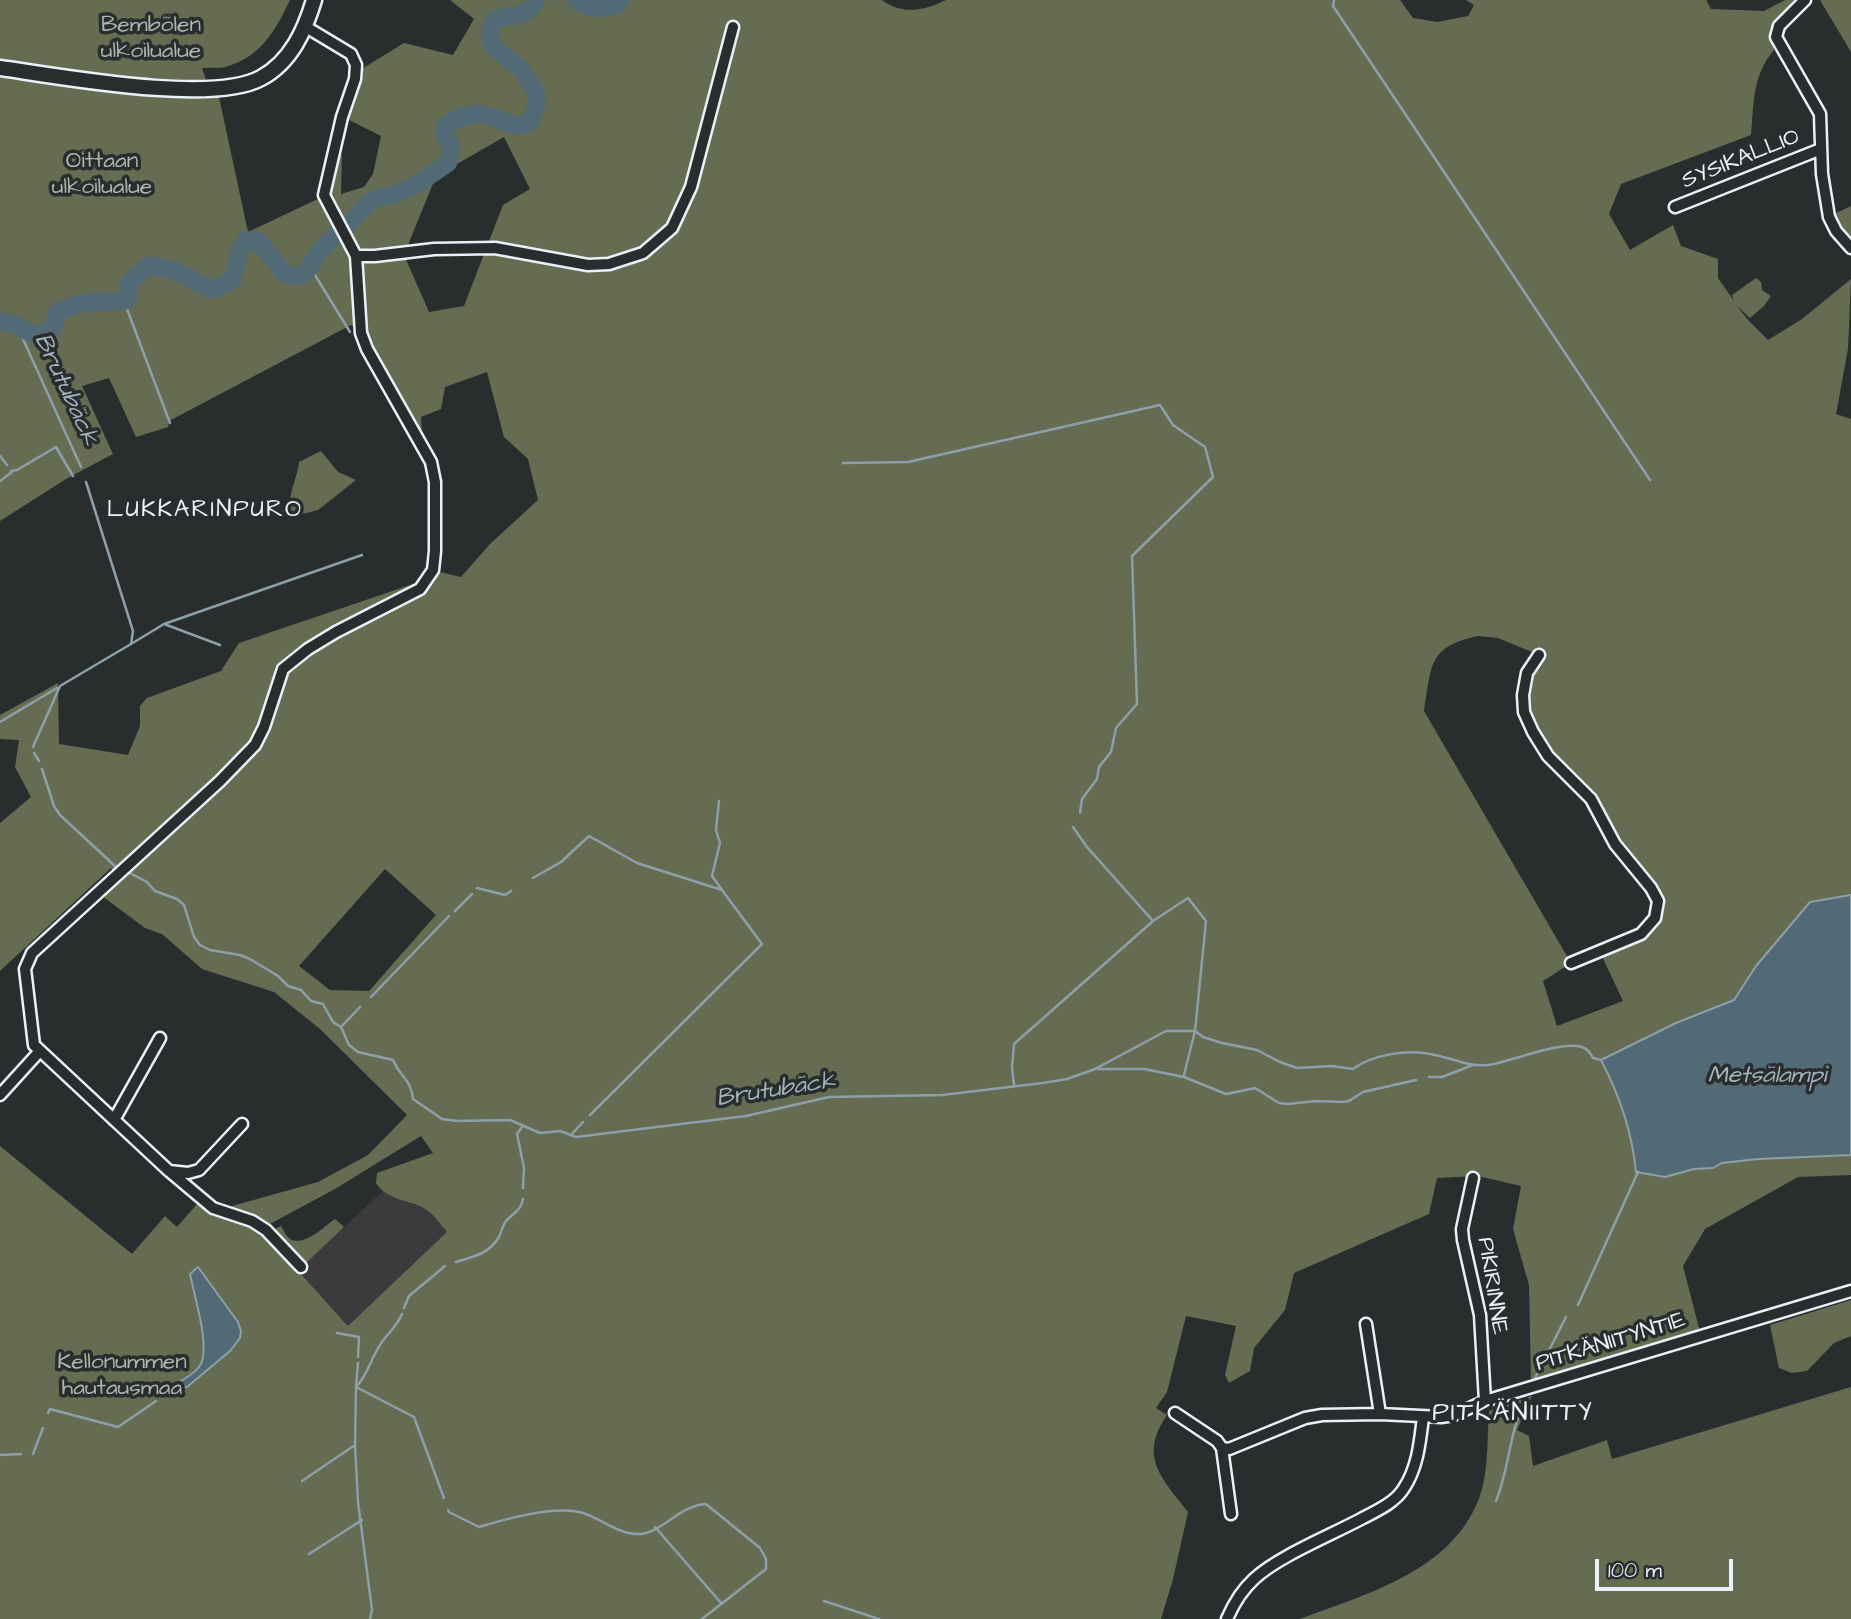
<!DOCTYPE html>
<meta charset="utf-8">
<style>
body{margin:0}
#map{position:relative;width:1851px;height:1619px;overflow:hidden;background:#2a2d2e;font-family:"Architects Daughter",sans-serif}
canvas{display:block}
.scale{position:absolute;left:1595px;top:1559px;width:138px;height:32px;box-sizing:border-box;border:4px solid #e8f1f8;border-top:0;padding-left:9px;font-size:21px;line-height:24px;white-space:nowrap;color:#e8f1f8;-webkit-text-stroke:5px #2a2d2e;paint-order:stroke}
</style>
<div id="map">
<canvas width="1851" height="1619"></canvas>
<div class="scale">100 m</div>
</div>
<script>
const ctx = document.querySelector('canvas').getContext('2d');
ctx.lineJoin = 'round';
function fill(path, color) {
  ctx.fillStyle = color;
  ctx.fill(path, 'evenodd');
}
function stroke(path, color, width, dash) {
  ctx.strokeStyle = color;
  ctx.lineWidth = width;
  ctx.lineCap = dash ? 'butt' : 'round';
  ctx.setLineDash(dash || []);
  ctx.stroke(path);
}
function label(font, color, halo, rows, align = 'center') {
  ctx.font = font + ' "Architects Daughter",sans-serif';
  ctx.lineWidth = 7;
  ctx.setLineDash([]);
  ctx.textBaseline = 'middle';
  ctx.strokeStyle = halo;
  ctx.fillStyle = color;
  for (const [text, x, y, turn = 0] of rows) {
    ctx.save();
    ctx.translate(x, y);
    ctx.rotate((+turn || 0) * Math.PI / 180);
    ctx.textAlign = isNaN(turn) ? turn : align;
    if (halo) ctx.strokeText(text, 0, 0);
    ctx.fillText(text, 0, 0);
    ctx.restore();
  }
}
const built = new Path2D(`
 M383,1191L392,1197L425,1208L447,1232L349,1326L298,1270Z`);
const green = new Path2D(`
 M0,0H290C276,30 260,58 225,67C218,69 209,67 202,68L206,80L219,97L248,232L320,198L329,183L336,153L342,155L341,194L364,187L373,174L381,136L345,118L360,70L404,43L453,55L474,19L450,0H882C902,15 924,11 946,0H1400L1413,18L1437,22L1468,16L1474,5L1466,0H1706L1711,9L1764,11L1785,0H1798C1781,17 1764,25 1774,50C1752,76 1754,103 1751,135L1621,184L1609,214L1630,250L1673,225L1681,246L1718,259V278L1734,301L1732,295L1756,278L1761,282L1762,290L1771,296L1764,306L1750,318L1737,306L1748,320L1768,340L1802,319L1851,279L1848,349L1836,414L1851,419V895L1810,902L1756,966L1735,1000L1676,1023L1602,1060C1620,1096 1632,1132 1636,1172L1665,1177L1694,1169L1713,1168L1722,1163L1759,1159L1851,1155V1175L1798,1177L1705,1229L1683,1266L1700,1332L1531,1383L1529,1285L1513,1229L1521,1186L1478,1176L1437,1178L1429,1214L1294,1273L1285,1310L1254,1348L1250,1371L1229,1383L1225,1375L1236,1326L1186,1316L1167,1392L1156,1408L1167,1415C1138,1457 1162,1478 1188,1512L1173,1579L1161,1619H0V1146L132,1254L165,1216L177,1227L197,1204C218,1218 243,1221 265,1234L348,1326L447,1232C440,1224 432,1212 422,1207C406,1200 386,1199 376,1183L377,1173L433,1153L421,1136L335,1189L266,1226L225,1208L318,1182L368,1155L407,1115L320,1029L274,992L202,969L162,934L145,928L102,896L121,881L111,868L0,971V823L31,797L15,767L19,740L0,739V715L58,683L59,744L128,755L140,726V706L147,698L221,671L239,643L416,583L435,571L461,577L490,544L538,500L528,459L504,437L487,372L445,387L441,409L421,417L422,435L370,349L362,316L361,333L351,325L169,421L168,427L136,437L109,378L82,386L113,454L66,479L0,521ZM504,137L530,189L503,205L464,306L429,312L404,255L436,176ZM1478,636L1498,638L1539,655L1523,695L1540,745L1598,811L1658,907L1632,938L1600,952L1623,1001L1557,1026L1543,981L1571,963L1424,711C1432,666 1427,647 1478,636ZM385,869L436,915L369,991L330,990L299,966Z
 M1820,0H1851V52Z
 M1851,206V244L1846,239L1832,215Z
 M321,451L338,472L356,480L318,510L291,517C285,501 297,480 299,462Z
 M335,1219L344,1227L304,1265L271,1231L281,1226C284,1231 287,1238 292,1240C306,1245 325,1226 335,1219Z
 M1851,1300V1336L1834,1343L1807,1371L1792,1373L1779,1368L1770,1325Z
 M1851,1387V1619H1300C1366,1594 1449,1572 1478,1501C1489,1475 1487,1439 1489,1411L1532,1396L1517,1430L1529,1436L1533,1466L1607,1440L1612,1459Z`);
const water = new Path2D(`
 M1851,895V1155L1758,1159L1722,1163L1713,1168L1694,1169L1665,1177L1636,1172C1632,1131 1620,1096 1601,1060L1676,1023L1734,1000L1756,966L1810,902Z
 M198,1267L238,1322L241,1331L240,1338L230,1351L187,1387L173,1389L172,1386C181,1381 192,1376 199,1367C212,1351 194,1295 190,1274Z`);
const stream = new Path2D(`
 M1334,0L1333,6L1650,480
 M310,267L350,332
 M124,301L170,423
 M18,328L81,467
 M0,456L7,465
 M843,463L908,462L1160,405L1173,425L1205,447L1213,477L1132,556L1137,704L1116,728L1111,752L1099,767L1097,779L1082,799L1080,813
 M11,471L17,470L56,447L73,476
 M0,481L12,472
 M164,624L362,555
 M131,644L164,624L220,645
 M0,722L57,688
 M33,747L60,686L131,644L133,631L86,482
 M34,753L39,761
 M42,769L54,806L60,815L116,867
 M719,801L716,830L720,843L712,876L722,890
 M126,871L147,882L155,891L177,899L184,905L194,937L200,945L210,950L240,955L250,959L278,976L288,986L301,990L311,1001L323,1004L333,1022L341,1027L349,1045L358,1052L393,1060C401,1079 410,1077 413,1099L442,1119L457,1121L510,1120L540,1133L560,1131L576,1137L746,1116L829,1097L942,1095L1043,1083L1067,1079L1095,1069L1166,1031H1195L1203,1037L1222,1043L1257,1050L1280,1062L1297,1068L1332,1066L1353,1069C1371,1055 1408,1049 1430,1054C1450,1057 1467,1067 1488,1065C1510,1062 1562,1040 1582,1047C1588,1049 1590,1053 1593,1058L1601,1060
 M533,878L561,862L589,836L637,863L722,890L762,944L590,1115
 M477,888L505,895L511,891
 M455,911L472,894
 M1153,921L1188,898L1206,921L1195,1031L1184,1075
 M371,997L449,916
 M341,1027L360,1007
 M1098,1069H1144L1184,1077L1226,1094L1255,1088L1279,1103L1288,1104L1316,1101L1342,1102L1349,1101L1363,1092L1416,1080
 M1429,1077H1442L1473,1065
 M1014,1085L1012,1067L1014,1044L1153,921L1087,847L1073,827
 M522,1127L517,1134L524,1168L523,1188
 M571,1135L583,1122
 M456,1262C474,1256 488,1255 499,1237C501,1232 503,1225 506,1221C513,1213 521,1211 523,1199
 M1578,1305L1638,1172
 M404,1308L409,1296L445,1266
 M337,1333L359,1337L358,1357
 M358,1363L356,1387L414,1417L444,1498
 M1535,1378L1566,1317
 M164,1396L173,1389
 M48,1413L50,1409L118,1427L156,1401
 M33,1454L43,1428
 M0,1455L21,1454
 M302,1481L355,1445
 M1496,1501C1509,1470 1509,1434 1524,1403
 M448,1510L449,1512L479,1527C506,1519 545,1508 573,1511C596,1513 616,1535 639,1534C662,1533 680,1505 706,1504L760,1548L766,1559V1569L702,1619
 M655,1527L722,1604
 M309,1554L362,1520
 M824,1601L879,1619
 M370,1619L372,1610L358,1502L355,1445L356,1387C368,1375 371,1357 382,1342C389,1332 397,1326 402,1314`);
const river = new Path2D(`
 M576,0C589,10 601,9 616,5L621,0
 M348,225L369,202L378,198L393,195L414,186L448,163L452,147L445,136V126C453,120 467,114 477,114C495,113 513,134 531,121L537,101L536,92L522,70L492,45L490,30L496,19C512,14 527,19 536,0
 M0,322C18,318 29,346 54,327L56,314C75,299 102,303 124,301L128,298L129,283L149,265L175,271L210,289L218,288L233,279L240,250L246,240L258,241L285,274L298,277L306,272L320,251L339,231`);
const minor = new Path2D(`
 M1805,0L1779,26L1776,37L1820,114L1822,174L1829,217L1836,231L1851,248
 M1675,207L1821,149
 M356,256H375L434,249L495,248L588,265L609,264L643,253L672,228L691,187L733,27
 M1539,655L1527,673L1523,695L1524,712L1533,732L1548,756L1591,799L1615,844L1651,888L1658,901L1655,918L1641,934L1571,963
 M0,1095L39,1052
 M114,1120L160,1038
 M242,1124L199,1170L188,1173L169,1171L34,1045L25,969L32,953L220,781L255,745L264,727L283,669L308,649L336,632L420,589L433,570L435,551V482L431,462L367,349L361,333L356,256L324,195L342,117L355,79L356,65L351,54L306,27
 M169,1171L213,1208L252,1221L266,1230L301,1267
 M1473,1178L1462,1229L1463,1240L1480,1315L1485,1401
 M1366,1324L1380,1414
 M1175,1413L1217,1441L1222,1448
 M1222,1448L1229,1449L1305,1418L1322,1415L1380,1414L1441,1417L1454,1415L1485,1401L1851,1291
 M1222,1448L1231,1514
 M1227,1619C1233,1605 1242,1590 1254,1579C1277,1557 1331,1535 1361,1519C1376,1511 1395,1503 1404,1488C1418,1467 1420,1441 1423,1417`);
const secondary = new Path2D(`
 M0,68C58,76 212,105 261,78C291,62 305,30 314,0`);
const parkNames = [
 ["Bembölen",151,26],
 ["ulkoilualue",151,52],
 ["Oittaan",102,162],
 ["ulkoilualue",102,188],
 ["Kellonummen",122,1363],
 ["hautausmaa",122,1389]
];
const streetNames = [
 ["SYSIKALLIO",1741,160,-22],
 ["PIKIRINNE",1491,1286,81],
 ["PITKÄNIITYNTIE",1611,1343,-17]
];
const waterNames = [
 ["Brutubäck",65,390,65],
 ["Metsälampi",1767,1077],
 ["Brutubäck",776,1091,-9]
];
const neighbourhoodNames = [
 ["LUKKARINPURO",205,511]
];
const quarterNames = [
 ["PITKÄNIITTY",1513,1415]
];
fill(built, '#3d3a3e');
fill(green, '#666c52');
fill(water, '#516a76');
stroke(water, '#8da0aa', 2);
stroke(stream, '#8da0aa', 2.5);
stroke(river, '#516a76', 18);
stroke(minor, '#e8f1f8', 15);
stroke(secondary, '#e8f1f8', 19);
stroke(minor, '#2a2d2e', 10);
stroke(secondary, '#2a2d2e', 14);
label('23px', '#aeb5ad', '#2a2d2e', parkNames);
label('23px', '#e8f1f8', '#2a2d2e', streetNames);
label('italic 24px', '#a4b4be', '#2a2d2e', waterNames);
ctx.letterSpacing = '2px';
label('24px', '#e8f1f8', '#2a2d2e', neighbourhoodNames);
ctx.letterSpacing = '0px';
ctx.letterSpacing = '2px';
label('26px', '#e8f1f8', '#2a2d2e', quarterNames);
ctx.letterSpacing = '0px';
</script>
